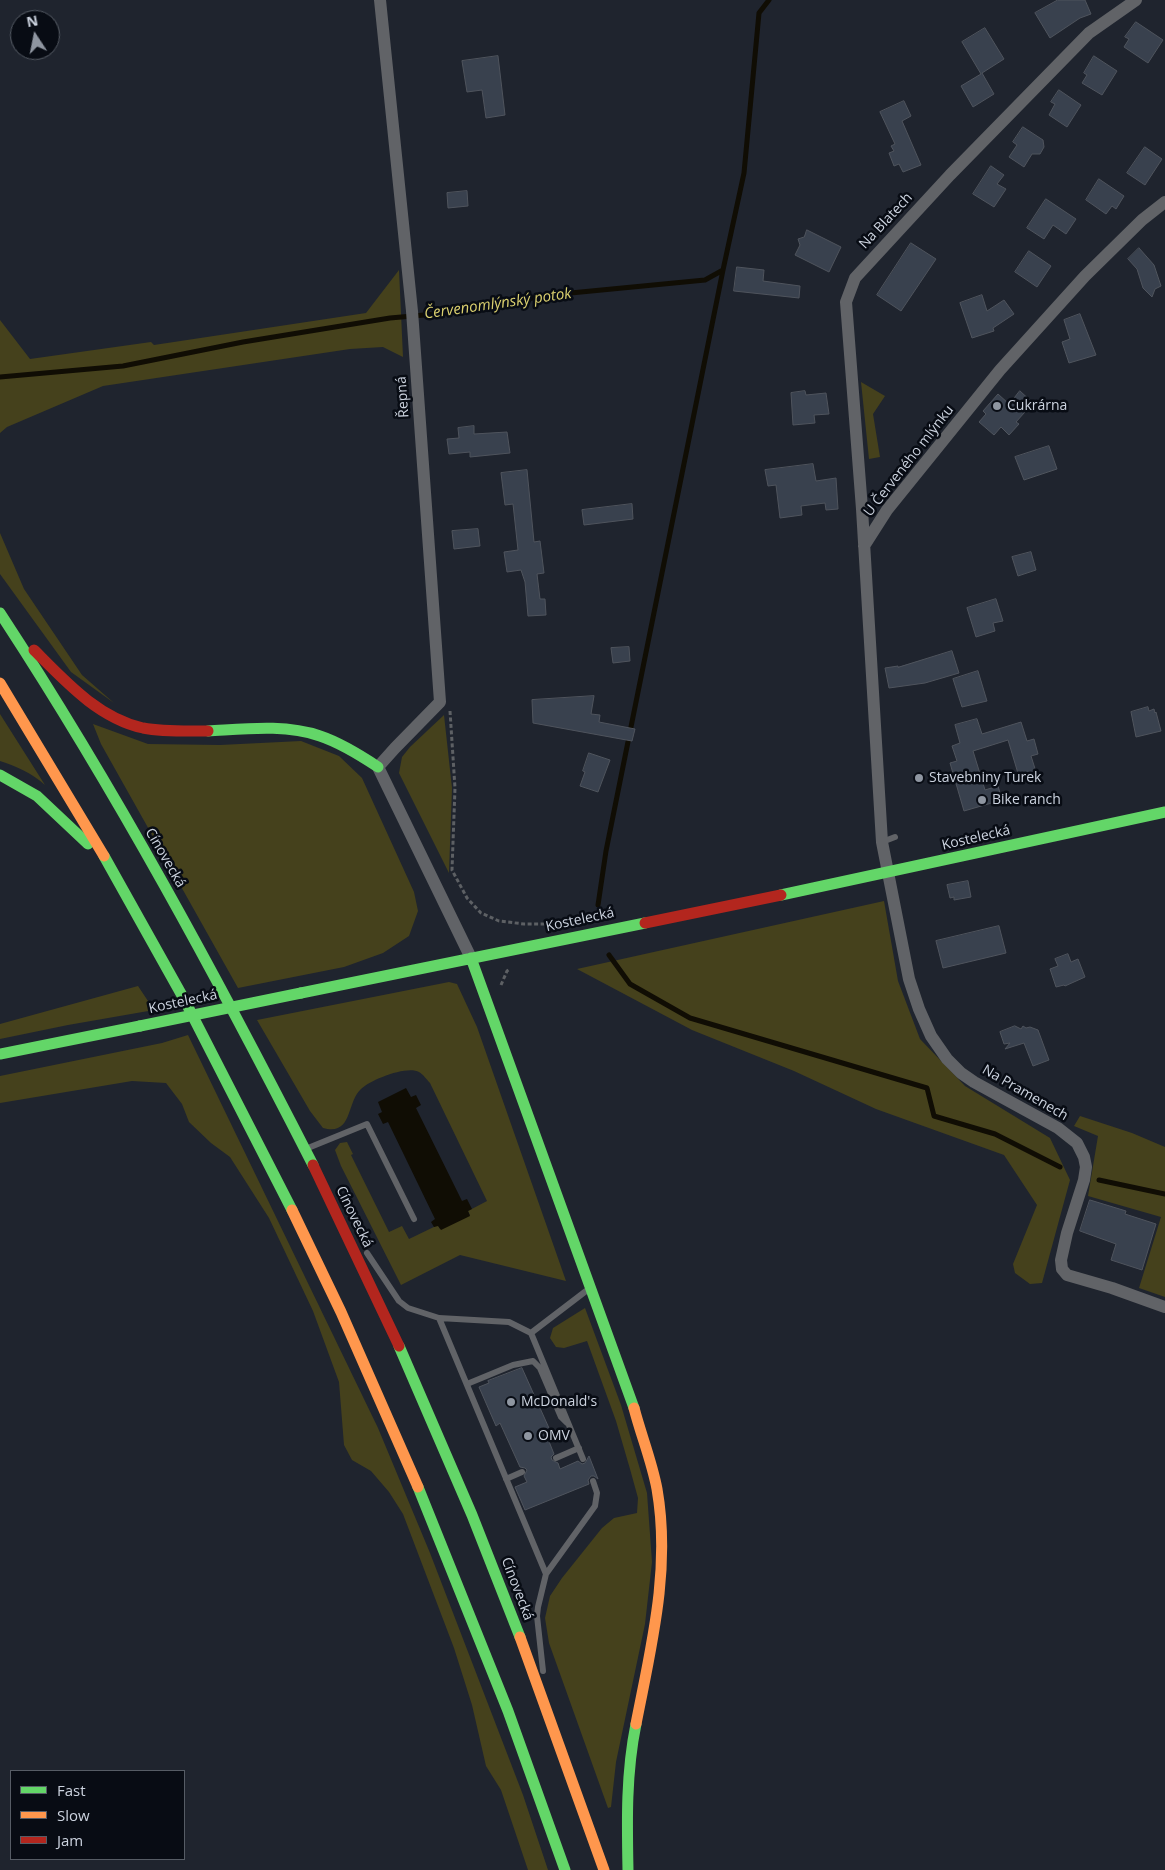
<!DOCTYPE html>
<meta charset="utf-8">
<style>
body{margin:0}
#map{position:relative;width:1165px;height:1870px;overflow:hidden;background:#1f242e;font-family:"Open Sans",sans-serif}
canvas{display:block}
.legend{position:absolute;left:10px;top:1770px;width:175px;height:90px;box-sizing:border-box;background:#080c14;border:1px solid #565c65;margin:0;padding:6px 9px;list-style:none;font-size:15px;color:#ccd3df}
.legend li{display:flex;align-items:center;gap:10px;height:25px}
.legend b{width:25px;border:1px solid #565c65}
.north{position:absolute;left:10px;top:10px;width:50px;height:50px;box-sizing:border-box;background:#080c14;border:1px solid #565c65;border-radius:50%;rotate:349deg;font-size:14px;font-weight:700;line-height:20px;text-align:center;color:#ccd3df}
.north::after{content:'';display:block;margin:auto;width:18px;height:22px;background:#8f96a1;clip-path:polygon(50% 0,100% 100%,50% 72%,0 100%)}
</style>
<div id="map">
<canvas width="1165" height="1870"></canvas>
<ul class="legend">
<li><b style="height:6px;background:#63d668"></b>Fast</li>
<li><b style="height:6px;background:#ff974d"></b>Slow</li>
<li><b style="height:6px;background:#b3261e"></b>Jam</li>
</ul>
<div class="north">N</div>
</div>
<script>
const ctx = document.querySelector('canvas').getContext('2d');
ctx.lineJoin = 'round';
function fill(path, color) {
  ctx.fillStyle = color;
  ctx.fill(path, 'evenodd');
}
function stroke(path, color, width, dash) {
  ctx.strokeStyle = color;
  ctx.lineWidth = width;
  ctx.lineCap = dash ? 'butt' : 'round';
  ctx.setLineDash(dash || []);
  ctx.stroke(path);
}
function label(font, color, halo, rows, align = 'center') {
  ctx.font = font + ' "Open Sans",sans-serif';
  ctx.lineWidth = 5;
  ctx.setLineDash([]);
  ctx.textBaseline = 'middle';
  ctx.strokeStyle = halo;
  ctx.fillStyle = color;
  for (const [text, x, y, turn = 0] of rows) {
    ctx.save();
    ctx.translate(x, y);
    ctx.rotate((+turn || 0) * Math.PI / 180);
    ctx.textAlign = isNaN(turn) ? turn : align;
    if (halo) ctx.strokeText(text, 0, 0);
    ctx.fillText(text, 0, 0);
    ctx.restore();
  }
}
const green = new Path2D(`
 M399,270L403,357L383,347L350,349L103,386L7,427L0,433V320L30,359L151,342L154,345L366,313Z
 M861,382L885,396L873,414L880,457L869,459Z
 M0,533L24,589L82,675L114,703L71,672L0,574Z
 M0,714L45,785C32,773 16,766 0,761Z
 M444,715L452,788L449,873L399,773L402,757L410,747Z
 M93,724L148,744L220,745L301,741L339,756L362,778L414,892L418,911L409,936L383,953L344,967L238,988L101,744Z
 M884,901L898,981L920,1039L965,1086L1050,1138L1070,1180L1042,1283L1030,1284L1015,1273L1013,1264L1037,1205L1004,1155L876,1109L794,1071L692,1030L577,969Z
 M449,982L457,984L477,1027L566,1281L460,1255L401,1285L341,1166L335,1150L340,1143L347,1142L353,1154L351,1155L389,1232L402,1226L409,1239L438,1225L440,1229L470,1215L468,1211L487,1201L430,1083C427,1080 423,1074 419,1072C407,1065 370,1080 361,1089C346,1103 353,1136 323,1128L310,1111L257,1020Z
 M138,986L154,1010L68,1025L0,1039V1024Z
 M188,1035L378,1428L430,1553L523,1795L548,1870H528L501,1790L486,1766L472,1705L454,1648L403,1514L389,1492L371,1471L352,1460L344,1445L339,1382L313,1311L269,1218L230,1157L211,1143L189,1122L182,1104L166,1083L132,1081L0,1103V1076L162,1043Z
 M1080,1116L1132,1133L1165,1147V1297L1139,1288L1161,1217L1088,1196L1098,1136L1074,1126Z
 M585,1308L621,1405L647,1493L652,1562L645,1624L616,1762L611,1807L608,1808L549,1643L545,1618L550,1596L562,1578L602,1528L614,1518L637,1513L638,1498L630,1469L616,1421L587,1341L564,1348L556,1347L550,1338L553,1328Z`);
const water = new Path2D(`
 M406,1088L411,1097L416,1095L421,1105L416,1108L462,1201L467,1199L472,1209L468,1211L470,1216L441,1230L438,1226L434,1227L431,1222L435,1219L388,1122L383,1124L378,1114L382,1112L378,1102Z`);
const stream = new Path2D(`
 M0,377L123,366L243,342L390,318L447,313L550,295L705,280L723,270L744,173L759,13L769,0
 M598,905L606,851L723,270
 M609,955L630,984L690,1018L927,1088L934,1116L995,1134L1060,1167
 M1099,1180L1165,1194`);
const building = new Path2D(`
 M1058,0H1085L1091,14L1080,18L1050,38L1035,13Z
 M1136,22L1163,40L1148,63L1124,47L1129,39L1125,37Z
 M985,28L1004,59L982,73L994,94L973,107L961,86L981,74L962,42Z
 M498,56L505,115L486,118L482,90L467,92L462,61Z
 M1094,56L1117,71L1102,95L1082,83L1087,75L1084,73Z
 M1059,90L1081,105L1067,127L1049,115L1055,104L1051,102Z
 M904,101L911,116L902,121L921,165L903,172L899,164L894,166L889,153L894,151L891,146L895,144L880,112Z
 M1023,127L1043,140L1044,147L1040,154H1032L1024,167L1009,157L1017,145L1013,142Z
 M1145,147L1162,159L1145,185L1127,173Z
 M991,166L1004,175L997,184L1006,189L994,207L973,194Z
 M1099,179L1124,196L1116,209L1112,206L1106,214L1086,200Z
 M467,191L468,206L448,208L447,193Z
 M1046,199L1076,219L1066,234L1053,225L1044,239L1027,228Z
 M807,230L841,247L829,272L795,255L800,245L798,239L804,237Z
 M911,243L936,259L901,311L877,295Z
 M1139,248L1154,265L1161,286L1155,289L1152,297L1143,288L1137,269L1128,259Z
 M1029,251L1051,266L1037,287L1015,272Z
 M737,267L764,270L763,281L800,286L799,298L734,291Z
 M982,295L987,311L1004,300L1014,314L993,328L994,331L972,338L960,303Z
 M1080,314L1096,355L1069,363L1062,342L1070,339L1064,320Z
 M805,391L806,395L826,393L829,414L814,415L815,423L793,425L791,393Z
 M1020,391L1033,403L1016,422L1019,424L1009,435L1001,427L994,435L979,422L986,414L983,411L998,394L1009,404Z
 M474,426V434L507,432L510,453L470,457V452L449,454L447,439L459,438L458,428Z
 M1049,446L1057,469L1024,480L1015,457Z
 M813,464L816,481L836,478L838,509L826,510L825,503L801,506L802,515L780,518L776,485L768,486L765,470Z
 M527,470L534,542L540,541L544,573L537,574L540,599H545L546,615L528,616L525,582L521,570L507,572L504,552L518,550L513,504L505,505L501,473Z
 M632,504L633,519L584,525L582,510Z
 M478,529L480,546L454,549L452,531Z
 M1031,552L1036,570L1018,576L1012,557Z
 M996,599L1003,621L993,623L995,631L976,637L967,608Z
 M629,647L630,661L613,663L611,648Z
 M952,651L959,673L925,683L889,688L885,668L898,666V667Z
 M978,671L987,701L962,707L953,679Z
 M594,696L591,714L600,715L599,722L635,729L632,741L533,723L532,700Z
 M1148,707L1149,711L1154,709L1155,713L1156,712L1161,731L1136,737L1131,712Z
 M977,719L982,734L1021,722L1027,741L1034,739L1038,754L1031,756L1037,775L1020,780L1008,740L973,751L985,790L998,786L1002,800L964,811L950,763L957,761L952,746L960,743L955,725Z
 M589,753L610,760L598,792L580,786L585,772L583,771Z
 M968,881L971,897L954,900V897L950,898L947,885Z
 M999,926L1006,953L943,968L936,941Z
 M1068,954L1071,962L1078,959L1085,977L1065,986L1064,985L1056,987L1050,969L1058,966L1055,959Z
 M1015,1026L1021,1029L1023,1026L1026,1028L1030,1027L1038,1030L1049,1060L1033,1066L1024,1043L1005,1049L1010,1043L1004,1044L1000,1032Z
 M1090,1200L1126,1211L1125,1214L1156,1224L1142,1270L1111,1260L1116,1244L1080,1231Z
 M522,1368L553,1437L548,1439L554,1454L551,1457L552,1460L558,1463L560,1469L578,1461L582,1464L585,1463L589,1456L598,1479L594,1476H591L588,1480L589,1484L525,1510L515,1487L527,1482L524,1476L527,1470L525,1468L520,1467L500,1423L496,1426L479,1387L489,1383L488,1381Z`);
const path = new Path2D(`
 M450,711L455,788L452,870L467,898L481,913L499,921L524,924H547
 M501,985L507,971L510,969`);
const lane = new Path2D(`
 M882,842L895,837
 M308,1148L367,1124L414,1219
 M367,1253L399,1301L408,1308L439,1318L546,1574L538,1607L537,1616L543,1671
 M439,1318L509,1322L531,1333L583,1459
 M531,1333L586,1291
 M467,1384L513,1365L533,1361L540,1368L561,1417L567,1423
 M556,1458L579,1448
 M506,1479L522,1472
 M546,1574L595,1506L597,1493L593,1481`);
const street = new Path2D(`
 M380,0L412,311L440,702L395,748L378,767L471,958
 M1136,0L1089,33L950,175L855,278L846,302L862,509L882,842L909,979L919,1009L931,1036L947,1059L961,1073L974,1082L1058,1128L1077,1143L1084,1157L1086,1167L1084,1180L1067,1233L1061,1260L1062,1269L1067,1275L1112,1288L1165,1307
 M864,546L887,510L1000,370L1085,276L1142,220L1165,202`);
const fast = new Path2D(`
 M0,613C116,790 217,977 313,1165
 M208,731C245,729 285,724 320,736C341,743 360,755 378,767
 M0,775L37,796L88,844
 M104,856L184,999L292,1210
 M781,895L1165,812
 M471,958L634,1408
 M301,993L645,923
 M0,1054L140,1026
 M399,1346L472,1515L520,1637
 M418,1487L508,1711L565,1870
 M628,1870C627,1821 626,1773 636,1724`);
const slow = new Path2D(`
 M0,683L104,856
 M292,1210L341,1312L418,1487
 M634,1408C641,1435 652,1462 657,1489C671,1569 651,1647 636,1724
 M520,1637L604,1870`);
const jam = new Path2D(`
 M34,650C65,681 98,718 143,728C164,732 187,731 208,731
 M645,923L781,895
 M313,1165L399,1346`);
const fastBridge = new Path2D(`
 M140,1026L301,993`);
const markers = [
 [997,406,5,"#8f96a1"],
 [919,778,5,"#8f96a1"],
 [982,800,5,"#8f96a1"],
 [511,1402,5,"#8f96a1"],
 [528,1436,5,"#8f96a1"]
];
const streetNames = [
 ["Na Blatech",886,221,-47],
 ["Řepná",403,397,-94],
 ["U Červeného mlýnku",909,461,-52],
 ["Kostelecká",976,838,-13],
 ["Cínovecká",165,858,60],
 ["Kostelecká",580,920,-12],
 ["Kostelecká",183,1002,-12],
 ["Na Pramenech",1025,1093,30],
 ["Cínovecká",354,1217,64],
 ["Cínovecká",517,1589,69]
];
const poiNames = [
 ["Cukrárna",1007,406],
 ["Stavebniny Turek",929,778],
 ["Bike ranch",992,800],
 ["McDonald's",521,1402],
 ["OMV",538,1436]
];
const waterNames = [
 ["Červenomlýnský potok",498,304,-8]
];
fill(green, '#45411c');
fill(water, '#100d04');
stroke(stream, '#100d04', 5);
fill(building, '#39414e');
stroke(building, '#4f545d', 1);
stroke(path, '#5d6064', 3, [4, 2.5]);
stroke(lane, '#616367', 6);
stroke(street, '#616367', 12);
stroke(fast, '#63d668', 11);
stroke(slow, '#ff974d', 11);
stroke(jam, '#b3261e', 11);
stroke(fastBridge, '#63d668', 11);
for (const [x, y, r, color] of markers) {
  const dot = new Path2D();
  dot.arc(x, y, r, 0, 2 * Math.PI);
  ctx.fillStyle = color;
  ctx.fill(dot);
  stroke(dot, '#080c14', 2);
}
label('14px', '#ccd3df', '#080c14', streetNames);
label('14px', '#ccd3df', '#080c14', poiNames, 'left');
label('italic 15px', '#dbd06f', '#080c14', waterNames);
</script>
